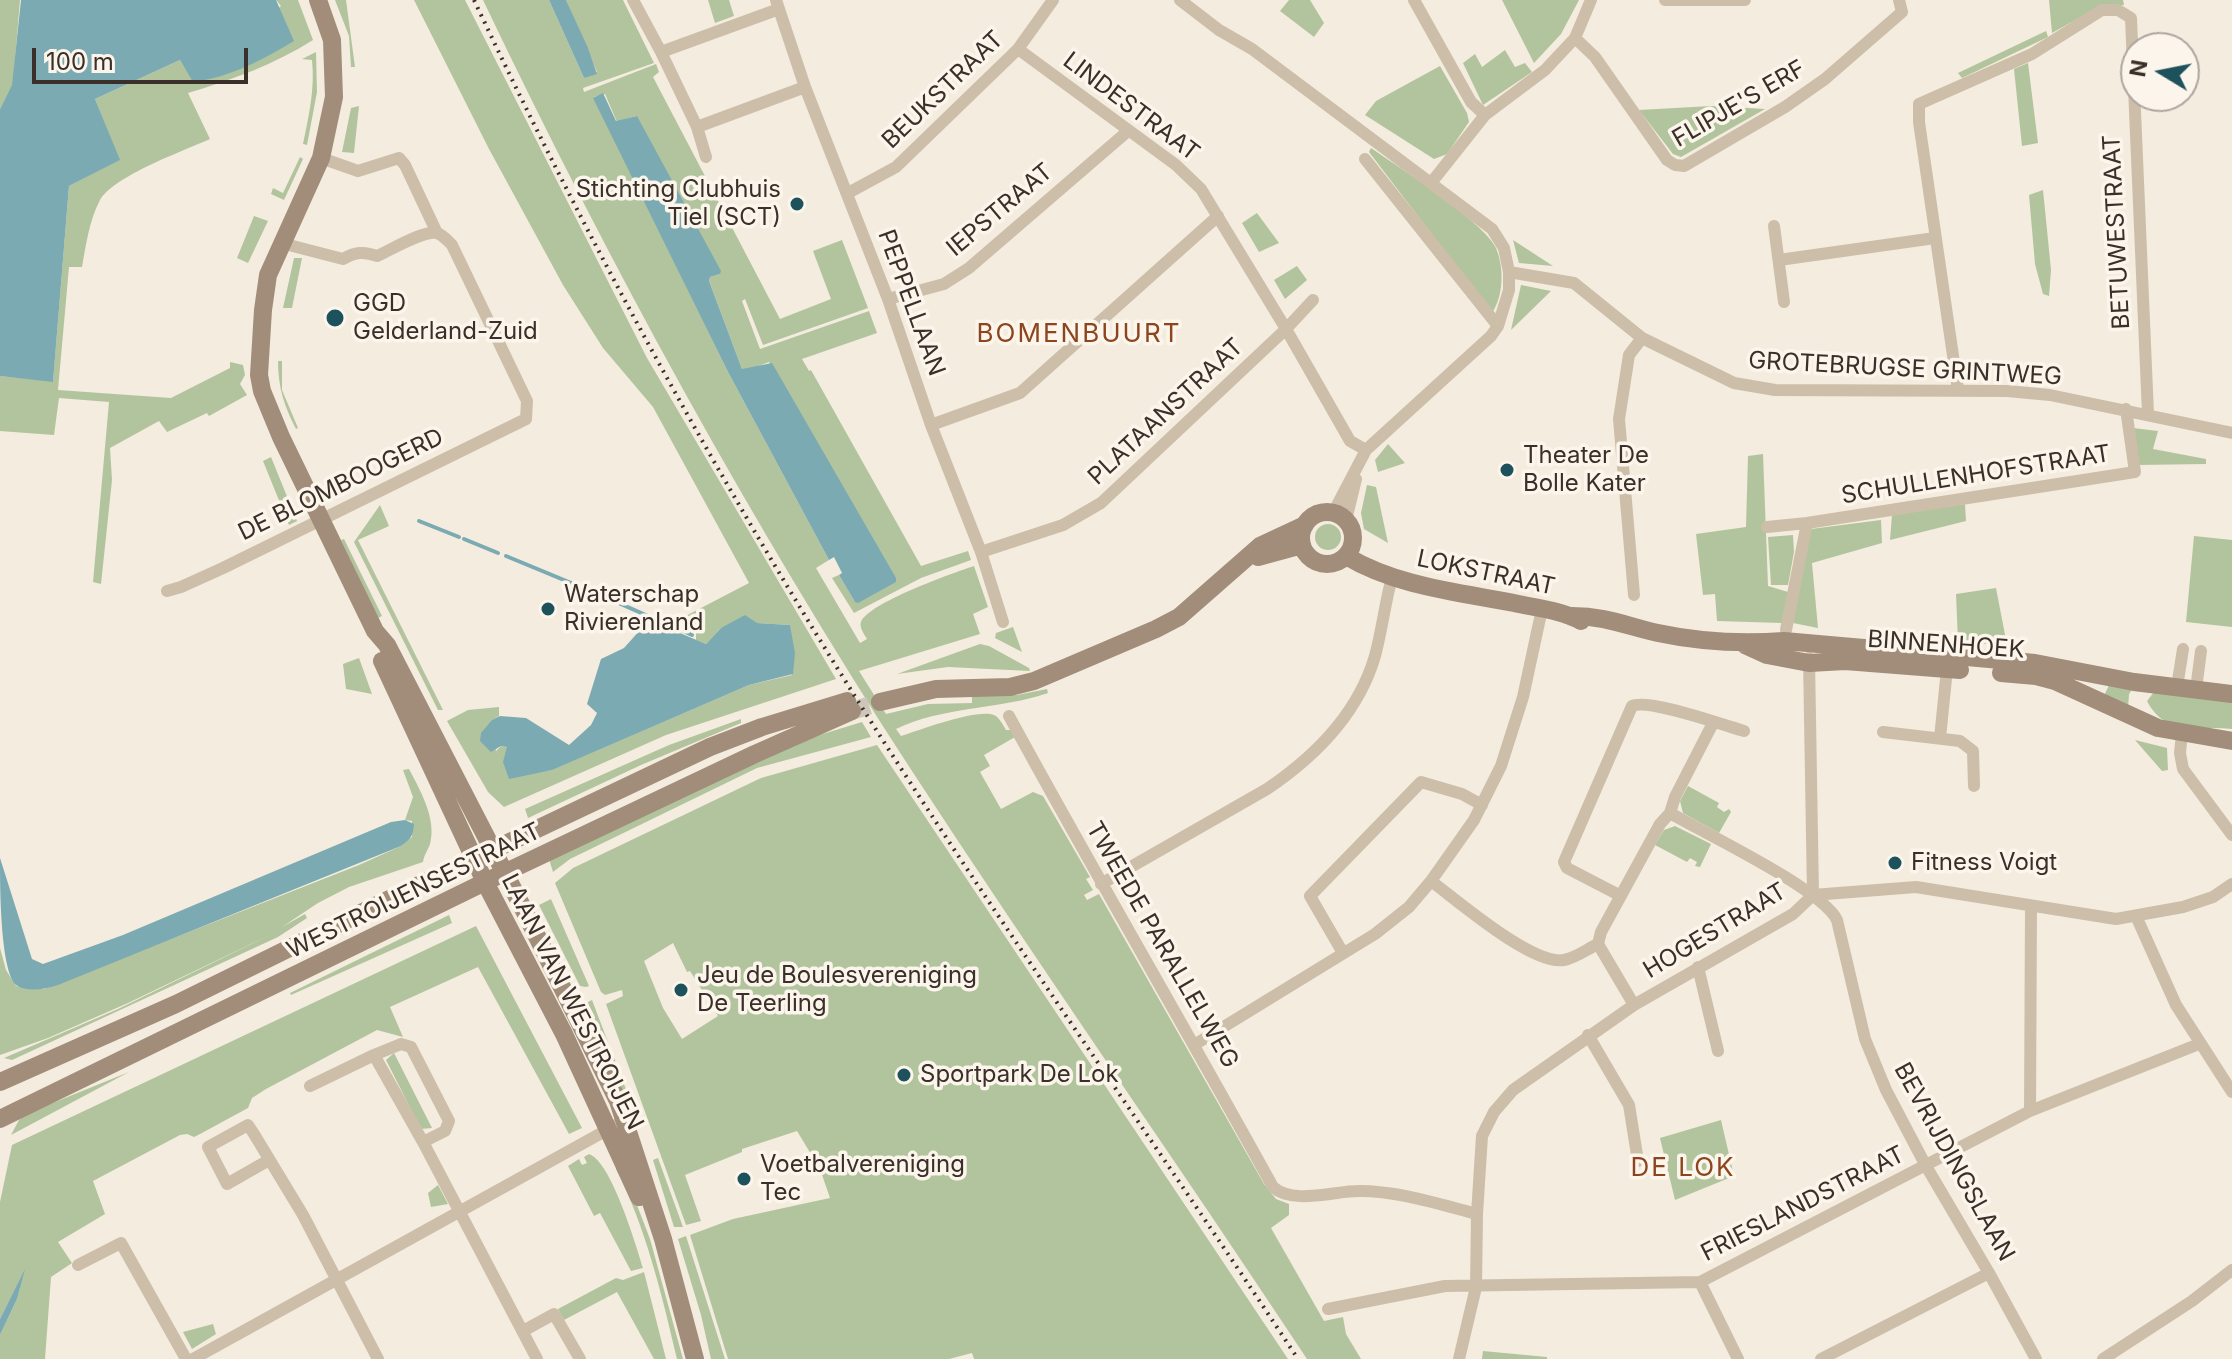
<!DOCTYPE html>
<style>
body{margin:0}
#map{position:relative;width:2232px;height:1359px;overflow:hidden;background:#f4ecde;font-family:Inter,sans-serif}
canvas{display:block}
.north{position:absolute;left:2120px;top:32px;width:80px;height:80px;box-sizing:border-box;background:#fbf5eb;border:2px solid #aea69d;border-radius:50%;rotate:280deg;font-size:22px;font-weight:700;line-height:32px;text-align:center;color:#3a3029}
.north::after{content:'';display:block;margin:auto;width:28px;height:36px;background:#1d525d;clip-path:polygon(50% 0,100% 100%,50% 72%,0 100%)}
.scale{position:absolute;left:32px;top:48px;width:216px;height:36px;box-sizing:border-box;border:4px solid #3a3029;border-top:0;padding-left:10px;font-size:24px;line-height:28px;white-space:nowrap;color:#3a3029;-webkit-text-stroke:6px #fbf5eb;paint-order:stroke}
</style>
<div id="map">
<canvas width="2232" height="1359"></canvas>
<div class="north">N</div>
<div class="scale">100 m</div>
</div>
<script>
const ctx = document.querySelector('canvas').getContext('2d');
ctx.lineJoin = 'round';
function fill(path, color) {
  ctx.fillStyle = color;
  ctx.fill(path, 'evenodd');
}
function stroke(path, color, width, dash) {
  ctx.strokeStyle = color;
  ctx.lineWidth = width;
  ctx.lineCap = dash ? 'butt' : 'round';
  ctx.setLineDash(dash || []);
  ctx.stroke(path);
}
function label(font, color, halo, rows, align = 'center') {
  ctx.font = font + ' Inter,sans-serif';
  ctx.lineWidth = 7;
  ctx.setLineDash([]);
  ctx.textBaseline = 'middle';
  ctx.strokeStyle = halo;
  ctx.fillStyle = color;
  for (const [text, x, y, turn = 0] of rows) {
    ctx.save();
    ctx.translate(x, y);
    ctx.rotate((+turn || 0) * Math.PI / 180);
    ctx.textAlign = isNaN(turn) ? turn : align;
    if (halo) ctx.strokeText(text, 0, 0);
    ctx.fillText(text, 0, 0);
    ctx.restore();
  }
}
const green = new Path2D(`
 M0,0H20L13,84L0,109Z
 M276,0H298L313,40C275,64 232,80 188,93L210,139C183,151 114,176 100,200C89,221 86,245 82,267H69L58,390L171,398L230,368V362L243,365L245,375L240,384L247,395L209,416L207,413L167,432L159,421L110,448L112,480L101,584L93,582L109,402L59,398L54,435L0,431V376L53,381L69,186L119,160L95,99L180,60L194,82L281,6Z
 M335,0H346L355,67H351L349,36Z
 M414,0H465L647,358L836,679L666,735L504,807L488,792L447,721L468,710L499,707V716L491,721L496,751L501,746L507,747L523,775L551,770L749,685L792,675L790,625L757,623L721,628L706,644L696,640V630L678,620L749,583L653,407L603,348L563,285L489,149Z
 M483,0H549L584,78L597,72L566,0H623L654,63L583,88L584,92L656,64L659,72L653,77L780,319L831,299L813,251L842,240L868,308L763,345L745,299L742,301L760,349L869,311L877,333L802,359L809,371L811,370L921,566L968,551L971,560L921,578L854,613L832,578L839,575L855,602L769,362L745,371L742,369L709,281L710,277L720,274L636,116L617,122L605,94L594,97L728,372L829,560L816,568L860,643L867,639C864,634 859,627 861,622C868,603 953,573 974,566L988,607L973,614L980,634L859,671L886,714L928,704L972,703V694L1017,695L1047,689L1048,693C998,710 944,706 896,729L901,736C919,730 978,708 994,715C999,717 1003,725 1006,730H1011L1015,737L984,755L990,766L980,772L1001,809L1033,792L1043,796L1090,877L1086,879L1093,890L1084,895L1087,900L1099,894L1264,1184L1276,1199L1289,1204V1215L1271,1228L1324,1321L1343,1317L1346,1334L1361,1359H1307C1176,1161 1040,967 910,768C751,523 609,264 483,0Z
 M708,0H729L734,16L715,23Z
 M1289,0H1310L1324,23L1314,37L1280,11Z
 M1502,0H1579L1561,34L1534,63Z
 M2049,0H2123L2124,5L2097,8L2052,33Z
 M2046,31L2048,37L1962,78L1958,73Z
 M1505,50L1515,67L1525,63L1532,72L1483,105L1463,63L1475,54L1482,67Z
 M316,52L317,92L307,145L303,144C309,115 315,89 312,60L302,59Z
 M2028,63L2038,143L2022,146L2014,69Z
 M1440,66L1467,113L1469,122L1447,154L1434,159L1365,115L1376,101Z
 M359,106L354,153L342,152L351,108Z
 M1711,106L1765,109L1681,157L1673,154L1639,110Z
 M1371,148C1397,166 1484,222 1496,248C1504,267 1504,295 1492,313L1369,152Z
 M300,157L303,159L284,200L271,194L273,188L283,193Z
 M2043,190L2051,270L2049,296L2043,294L2035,264L2029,195Z
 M1257,213L1279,243L1259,252L1242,223Z
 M254,216L268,221L248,263L237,258Z
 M1513,240L1553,266L1519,263Z
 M294,258H302L292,308H283Z
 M1297,266L1307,280L1285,299L1274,280Z
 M1521,285L1551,291L1511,330Z
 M278,361H282V390L298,428L296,429C284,406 278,387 278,361Z
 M2133,428L2158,431L2153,449L2206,459V464L2138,465Z
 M1388,444L1405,463L1378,472L1375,460Z
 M1763,454L1768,586L1788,592L1782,623L1717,621L1715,594L1703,595L1696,534L1746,527L1748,456Z
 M271,457L297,521L289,525L263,461Z
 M1367,485L1376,487L1388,543L1364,529L1361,513Z
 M1965,504L1966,521L1890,540L1892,515Z
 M380,505L389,526L358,540L443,710H438L354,542Z
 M1881,520L1882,543L1812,563L1818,628L1793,623L1811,529Z
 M1315 537a13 13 0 1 1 26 0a13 13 0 1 1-26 0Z
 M1793,535L1794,552L1788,585H1771L1768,537Z
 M2194,536L2232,540V627L2186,622Z
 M344,539L382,616L378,618L341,540Z
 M1996,588L2007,645L1958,642L1956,594Z
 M1013,627L1022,652L995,638L996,633Z
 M980,644L989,646L1029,668L1030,671L948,667L897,674Z
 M359,658L372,694L346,689L343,664Z
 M2110,683L2134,687L2129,694L2128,709L2103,698Z
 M2154,692L2232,702V729C2200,725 2166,738 2147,701Z
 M741,719V723L641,765L528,818L525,809L669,745Z
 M862,722L871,737L757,768L570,859L553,872L549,859L803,740Z
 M2135,740L2167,748L2168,770L2162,771Z
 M877,745L1288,1359H974L972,1353L949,1359H728L690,1235L733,1219L830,1198L820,1169L797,1131L742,1149V1152L685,1175L701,1221L686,1225L606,1004L623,996L622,990L605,995L601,992L555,883L573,868L761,778ZM673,943L687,972L690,971L718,1016L682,1039L663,1008L644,961Z
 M409,769C420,790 437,819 430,844C428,850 424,855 423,862L349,887L318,903L282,927L305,914L307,918L278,937L12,1060L4,1058L118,1009L276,932L128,1003L48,1038L0,1055V948L6,970L16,986L44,989L359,865L401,846L412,837V821L405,820L413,797L403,770Z
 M1688,786L1719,803L1717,807L1724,812L1729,809L1731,812L1719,833L1683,813L1680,801Z
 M1675,826L1711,844L1700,867L1695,866L1697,862L1690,858L1687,862L1655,845L1664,830Z
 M551,899L589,986L586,987L580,986L539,905Z
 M449,915L452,923L291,995L290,993Z
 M476,926L582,1128L569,1134L478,967L390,1007L403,1037L377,1030L266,1089L252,1098L248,1108L200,1134L194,1137L187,1134L180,1135L93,1181L105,1214L58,1242L72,1263L51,1277L45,1359H0V1335L17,1299L23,1274L0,1319V1202L12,1145Z
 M592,1000L627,1092L622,1094L584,1004Z
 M394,1053L432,1128L421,1129L386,1060Z
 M129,1072L11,1135L19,1120L28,1113Z
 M1721,1120L1734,1176L1675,1200L1660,1138Z
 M589,1154C611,1161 636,1245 643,1268L631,1271L600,1213L594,1216L568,1166L579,1159L582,1165L587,1163L584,1157Z
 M658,1158L683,1227H674L653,1160Z
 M622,1166L650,1239L683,1359H677C662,1295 646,1228 616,1169Z
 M438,1185L448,1204L431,1207L428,1193Z
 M686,1236L725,1359H711L701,1315L678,1239Z
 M644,1272L666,1359H654L617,1292L564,1320L558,1309L616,1278L623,1280Z
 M213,1324L216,1334L192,1349L183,1332Z
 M1483,1351L1547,1357V1359H1482Z`);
const water = new Path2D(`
 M21,0H276L294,41C262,60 231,77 193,82L180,60L95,99L120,160L69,186L53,382L0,376V109L12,85Z
 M549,0H566L588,48L597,74L584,78Z
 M603,93L616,121L637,116L721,271L720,274L710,277L709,281L742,369L772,363L896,578V582L858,603L855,602L839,575L842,573L834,557L829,560L728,372L593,98Z
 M745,615L757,623L790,625L795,653L793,674L749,685L552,770L509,779L503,762L507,747L501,746L491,752L480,741L481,733L492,720L500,716L526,718L569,745L591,725L597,713L587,704L601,659L624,648L649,620L706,644L721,628Z
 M405,820L414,824C413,836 411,839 401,846L58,985C45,989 28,993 16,985C0,970 0,884 0,858L32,959L43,964L123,935L391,822Z
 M25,1269L17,1299L0,1335V1319Z`);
const stream = new Path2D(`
 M419,521L459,537
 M464,539L498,553
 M506,556L605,597
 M614,601L648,616
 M652,617L692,635`);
const secondaryTunnel = new Path2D(`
 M852,711L880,702`);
const street = new Path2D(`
 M633,0L661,52L779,9
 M776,0L805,87L888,299L931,425L981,552L1003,622
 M1180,0L1219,30L1252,49L1492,229L1504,248L1509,272V290L1498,326L1491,336L1366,450L1333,513
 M1414,0L1471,102L1485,115
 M1665,0H1745
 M1575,38L1595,57L1667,160L1675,165L1684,166L1785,107L1825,79L1902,12L1899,0
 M661,52L697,127L706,157
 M697,127L805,87
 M321,158L358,171L399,158L405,165L437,233
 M1365,159L1498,326
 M1431,183L1485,115L1545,70L1575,38L1591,0
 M848,193L896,167L1018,49L1053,0
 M1774,226L1784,302
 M1779,260L1935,238
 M1509,272L1574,283L1642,338L1734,383L1775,390L2007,391L2050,395L2232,433
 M888,299L944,284L969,268L1128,131
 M1313,300L1286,329L1350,441L1366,450
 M1958,390L1919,122V104L2032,54L2102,10H2118L2131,18L2148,414
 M931,425L1020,393L1218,216
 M1346,520L1356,479
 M1767,527L1807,523
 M981,552L1063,525L1101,503L1286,329L1201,189L1176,165L1018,49
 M167,591L181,587L223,568L526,419L527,401L452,245C448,241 443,235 437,233C423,230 391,250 377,256C364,251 355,252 343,259L281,243
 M1634,595L1619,419L1629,355L1642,338
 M1786,630L1807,523L2135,472L2126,409
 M1809,658L1813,895
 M2177,687L2183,649
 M2196,689L2201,651
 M1009,716C1095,874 1186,1029 1273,1187C1293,1205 1333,1191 1359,1191C1399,1191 1438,1204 1477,1214L1476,1287L1459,1359
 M1883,732L1960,741L1973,751L1974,786
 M2182,733L2180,753L2183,769L2232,835
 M1940,738L1947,669
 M1670,813C1706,834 1822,889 1837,920L1865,1039L1886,1090L1926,1166L1989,1273L2036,1359
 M1431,881C1458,901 1533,966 1564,960C1576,958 1587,949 1598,944
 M1101,884L1267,789C1316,756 1358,714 1375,656C1382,630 1385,603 1392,577
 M1621,896L1567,868L1564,862L1632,706C1648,698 1723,725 1744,731
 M2136,916L2176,1005L2232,1092
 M1343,953L1310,896L1421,782L1462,794L1482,805
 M1698,967L1718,1051
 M1634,1005L1598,944L1601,932L1660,824L1670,813L1675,797L1713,723
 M1588,1035L1629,1105L1638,1161
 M1194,1045L1375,934L1409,907L1431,881L1474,820L1501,766L1523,697L1542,609
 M310,1086L374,1055L401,1044L411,1047L449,1121L445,1131L423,1142L374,1055
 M2030,1111L2031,906
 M423,1142L537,1359
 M269,1160L227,1184L208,1147L248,1125L254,1134L303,1215L378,1359
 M1477,1214L1482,1136L1494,1112L1513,1090L1634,1005L1793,914L1813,895L1916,887L2116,919L2183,907L2213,897L2232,884
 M78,1265L121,1243L186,1359
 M1700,1282L1738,1359
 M1328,1309L1445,1286L1700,1282L2030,1111L2199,1044
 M523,1331L554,1314L580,1359
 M193,1359L625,1120
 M1821,1359L1989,1273
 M2103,1359L2192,1301L2232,1270`);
const secondary = new Path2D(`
 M318,0L332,40L334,97L321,158L268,275L263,310L259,375L262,391L281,437L375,631L387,645L527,916L618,1101L663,1239L695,1359
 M1301 538a26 26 0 1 1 52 0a26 26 0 1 1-52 0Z
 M1346,556C1396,586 1457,592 1514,603C1536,608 1560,610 1581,621
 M1258,557L1302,545
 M1572,616C1605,616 1627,626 1658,633C1700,642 1741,644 1784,641L2035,663L2134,682L2232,694
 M1745,645L1767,655L1809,663L1845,661L1960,670
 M382,661L485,882L564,1034L639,1197
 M2001,673L2036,676L2055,681L2158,728L2232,741
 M880,702L936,689L1010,687L1034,681L1156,629L1179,617L1260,546L1305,525
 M0,1082L176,1004L381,903L710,747L762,727L847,701
 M0,1119L485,882L755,754L852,711`);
const rail = new Path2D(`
 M474,0C592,251 726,494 875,728C1011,941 1159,1148 1298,1359`);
const markers = [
 [797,204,8,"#1d525d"],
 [335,318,10,"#1d525d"],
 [1507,470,8,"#1d525d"],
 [548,609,8,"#1d525d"],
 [1895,863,8,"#1d525d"],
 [681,990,8,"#1d525d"],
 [904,1075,8,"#1d525d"],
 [744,1179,8,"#1d525d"]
];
const streetNames = [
 ["BEUKSTRAAT",943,90,-44],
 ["FLIPJE'S ERF",1739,104,-30],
 ["LINDESTRAAT",1131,107,37],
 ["IEPSTRAAT",1000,210,-40],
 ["BETUWESTRAAT",2117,232,-93],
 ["PEPPELLAAN",911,303,70],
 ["GROTEBRUGSE GRINTWEG",1905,369,3],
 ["PLATAANSTRAAT",1166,412,-43],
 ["SCHULLENHOFSTRAAT",1976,475,-9],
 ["DE BLOMBOOGERD",341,485,-26],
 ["LOKSTRAAT",1486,573,12],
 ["BINNENHOEK",1946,645,4],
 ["WESTROIJENSESTRAAT",414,891,-26],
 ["HOGESTRAAT",1715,931,-31],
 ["TWEEDE PARALLELWEG",1162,945,60],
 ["LAAN VAN WESTROIJEN",572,1002,63],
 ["BEVRIJDINGSLAAN",1954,1162,61],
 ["FRIESLANDSTRAAT",1803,1204,-27]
];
const poiNames = [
 ["Stichting Clubhuis",781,190,"right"],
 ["Tiel (SCT)",781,218,"right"],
 ["GGD",353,304],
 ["Gelderland-Zuid",353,332],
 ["Theater De",1523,456],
 ["Bolle Kater",1523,484],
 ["Waterschap",564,595],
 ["Rivierenland",564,623],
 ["Fitness Voigt",1911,863],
 ["Jeu de Boulesvereniging",697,976],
 ["De Teerling",697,1004],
 ["Sportpark De Lok",920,1075],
 ["Voetbalvereniging",760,1165],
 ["Tec",760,1193]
];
const neighbourhoodNames = [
 ["BOMENBUURT",1079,334],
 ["DE LOK",1683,1168]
];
fill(green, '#b2c49d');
fill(water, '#7caab2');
stroke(stream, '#7caab2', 4);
stroke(secondaryTunnel, '#cfc6ba', 18, [18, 9]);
stroke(street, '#cdbea9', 12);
stroke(secondary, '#a18d7a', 18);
stroke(rail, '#3a3029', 4, [2, 6]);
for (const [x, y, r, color] of markers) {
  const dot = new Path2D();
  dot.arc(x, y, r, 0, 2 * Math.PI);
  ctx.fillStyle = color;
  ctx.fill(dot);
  stroke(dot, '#fbf5eb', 3);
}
label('24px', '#3a3029', '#fbf5eb', streetNames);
label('24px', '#3a3029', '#fbf5eb', poiNames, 'left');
ctx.letterSpacing = '2px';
label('26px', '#8c451f', '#fbf5eb', neighbourhoodNames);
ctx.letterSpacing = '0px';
</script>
